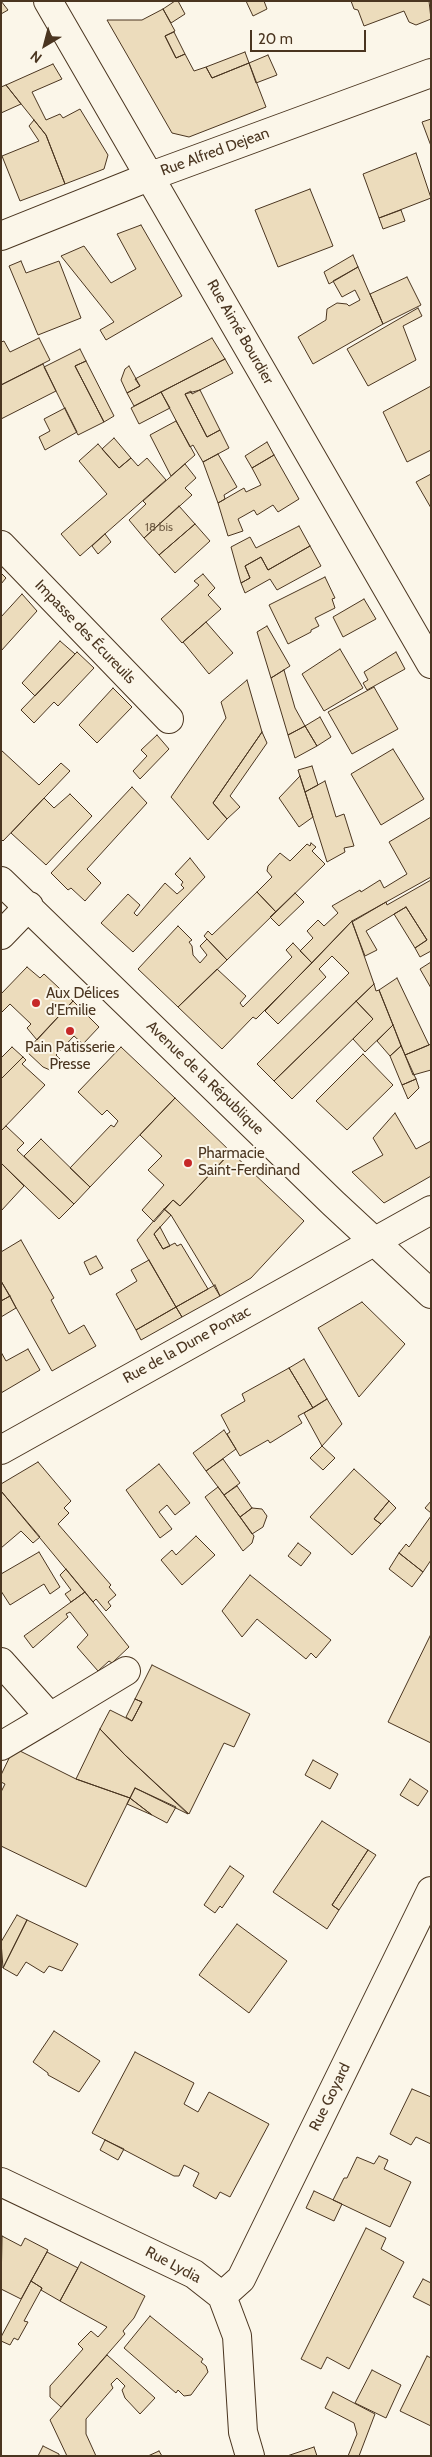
<!DOCTYPE html>
<meta charset="utf-8">
<style>
body{margin:0}
#map{position:relative;width:432px;height:2457px;overflow:hidden;background:#fbf6e9;font-family:Cabin,sans-serif}
canvas{display:block}
.frame{position:absolute;inset:0;border:2px solid #4a3520;pointer-events:none}
.north{position:absolute;left:20px;top:20px;width:50px;height:50px;-webkit-text-stroke:4px #fbf6e9;paint-order:stroke;rotate:217deg;font-size:14px;font-weight:700;line-height:20px;text-align:center;color:#4a3520}
.north::after{content:'';display:block;margin:auto;width:18px;height:22px;background:#4a3520;clip-path:polygon(50% 0,100% 100%,50% 72%,0 100%)}
.scale{position:absolute;left:250px;top:30px;width:116px;height:22px;box-sizing:border-box;border:2px solid #4a3520;border-top:0;padding-left:6px;font-size:15px;line-height:18px;white-space:nowrap;color:#4a3520;-webkit-text-stroke:4px #fbf6e9;paint-order:stroke}
</style>
<div id="map">
<canvas width="432" height="2457"></canvas>
<div class="frame"></div>
<div class="north">N</div>
<div class="scale">20 m</div>
</div>
<script>
const g = document.querySelector('canvas').getContext('2d');
g.lineJoin = 'round';
function fillPath(path, color) { g.fillStyle = color; g.fill(path, 'evenodd'); }
const poly = rows => new Path2D(rows.map(r => 'M' + r).join(''));
function trace(path, color, width, dash) { g.strokeStyle = color; g.lineWidth = width; g.lineCap = dash ? 'butt' : 'round'; g.setLineDash(dash || []); g.stroke(path); }
function write(font, color, halo, rows, align = 'center') {
  g.font = font + ' Cabin,sans-serif'; g.lineWidth = 4; g.setLineDash([]); g.textBaseline = 'middle'; g.strokeStyle = halo; g.fillStyle = color; for (const [text, x, y, turn = 0] of rows) {
    g.save(); g.translate(x, y); g.rotate((+turn || 0) * Math.PI / 180); g.textAlign = isNaN(turn) ? turn : align; if (halo) g.strokeText(text, 0, 0); g.fillText(text, 0, 0); g.restore();
  }
}
const building = poly([
 [1,1,8,10,1,14,1,1],
 [175,1,178,1,185,14,171,23,163,9,175,1],
 [246,1,264,1,267,9,253,16,246,1],
 [351,1,429,1,431,19,416,25,409,22,404,11,364,26,358,10,354,9,351,1],
 [163,9,175,31,165,36,176,58,185,54,194,71,206,67,212,78,249,63,266,107,189,137,172,133,107,20,142,20,163,9],
 [174,32,185,54,176,58,165,36,174,32],
 [245,52,249,63,212,78,206,67,245,52],
 [268,55,277,75,256,83,249,63,268,55],
 [53,64,62,79,32,92,46,120,60,114,63,118,80,109,108,155,104,169,65,184,46,135,6,85,53,64],
 [6,85,21,104,1,113,1,87,6,85],
 [431,119,431,146,422,122,431,119],
 [34,120,46,135,65,184,20,201,2,156,39,141,29,126,34,120],
 [416,153,431,198,379,218,363,174,416,153],
 [310,189,333,246,278,267,255,210,310,189],
 [401,210,405,221,383,229,379,218,401,210],
 [141,225,182,296,106,340,100,330,114,322,61,256,84,246,111,283,136,269,117,234,141,225],
 [353,255,358,267,329,284,324,272,353,255],
 [21,261,26,273,59,261,81,318,38,335,9,266,21,261],
 [358,267,383,324,313,364,298,337,326,320,327,309,337,303,347,304,349,306,360,300,355,290,342,297,333,281,358,267],
 [407,277,421,305,383,324,370,294,407,277],
 [418,308,422,316,403,326,416,360,368,386,347,349,418,308],
 [39,338,50,360,1,385,1,342,4,341,10,352,39,338],
 [212,338,225,359,134,406,127,393,140,386,135,379,212,338],
 [80,349,86,361,75,366,104,422,78,435,44,367,80,349],
 [225,359,233,373,192,394,191,391,185,394,207,437,220,430,229,448,203,462,193,445,190,447,161,392,225,359],
 [86,361,114,416,104,422,75,366,86,361],
 [43,364,56,391,1,419,1,385,43,364],
 [129,366,140,386,127,393,121,380,125,369,129,366],
 [431,386,431,450,407,462,383,412,431,386],
 [200,390,220,430,207,437,185,394,200,390],
 [161,392,170,408,139,424,131,408,161,392],
 [65,408,77,432,45,450,39,437,50,431,44,419,65,408],
 [176,421,195,455,171,476,150,435,176,421],
 [114,438,131,458,119,468,102,449,114,438],
 [267,442,274,455,252,468,245,456,267,442],
 [98,444,119,468,131,458,138,466,147,458,166,480,80,556,61,534,107,494,79,461,98,444],
 [218,454,237,487,224,495,225,499,218,503,203,462,218,454],
 [274,455,299,499,278,512,273,505,257,515,254,510,238,519,243,531,228,536,218,503,244,488,246,492,261,485,252,468,274,455],
 [185,464,196,478,185,488,192,495,144,538,129,520,146,504,143,501,185,464],
 [431,474,431,508,416,482,431,474],
 [179,506,195,524,159,555,144,538,179,506],
 [195,524,210,541,175,573,159,555,195,524],
 [299,526,310,546,268,570,261,557,245,566,250,578,241,583,231,547,250,537,256,548,299,526],
 [105,534,111,542,98,554,92,546,105,534],
 [310,546,321,566,277,590,270,579,245,593,241,583,250,578,245,566,261,557,268,570,310,546],
 [1,573,6,578,1,584,1,573],
 [203,574,215,588,208,595,221,609,182,643,161,619,199,585,194,581,203,574],
 [325,577,335,598,332,599,335,608,315,618,319,626,311,630,311,632,288,644,269,605,325,577],
 [22,594,37,611,1,651,1,617,22,594],
 [364,599,376,619,343,637,333,617,364,599],
 [206,622,233,653,209,674,183,642,206,622],
 [267,626,290,666,271,678,257,632,267,626],
 [60,641,75,654,35,696,22,683,60,641],
 [340,649,363,688,324,711,302,674,340,649],
 [77,652,94,668,58,706,54,702,34,723,21,710,77,652],
 [396,652,405,669,367,690,363,683,368,680,364,672,396,652],
 [284,670,295,708,305,726,288,735,271,678,284,670],
 [247,680,262,732,213,803,227,819,208,840,171,797,226,718,221,702,247,680],
 [374,687,398,729,352,754,328,712,374,687],
 [113,688,132,707,97,743,79,725,113,688],
 [320,717,331,737,317,746,305,726,320,717],
 [305,726,317,746,295,758,288,735,305,726],
 [262,732,267,743,230,796,240,807,227,819,213,803,262,732],
 [157,735,169,749,140,779,133,771,147,756,141,750,157,735],
 [393,749,424,799,381,825,351,774,393,749],
 [1,750,39,785,61,763,70,771,3,841,1,839,1,750],
 [312,766,318,785,305,792,298,770,312,766],
 [300,776,313,817,299,827,279,798,300,776],
 [325,781,336,817,344,814,354,846,344,848,345,852,327,862,305,792,325,781],
 [132,787,147,803,87,869,101,883,85,901,71,888,68,890,51,873,132,787],
 [70,794,92,816,46,865,11,833,44,798,54,808,70,794],
 [431,817,431,877,352,921,312,963,300,951,313,938,307,931,318,920,324,926,338,913,332,906,360,890,361,892,380,880,384,888,407,874,389,842,431,817],
 [311,843,316,847,312,851,325,864,276,912,257,892,272,877,267,871,268,866,280,853,290,861,307,844,310,846,311,843],
 [190,858,205,877,133,952,101,923,128,894,140,905,134,913,137,916,165,883,177,894,184,888,181,885,183,882,175,874,190,858],
 [431,880,431,951,420,957,415,948,427,940,406,907,366,931,377,950,365,956,352,922,386,902,387,905,431,880],
 [257,892,276,912,227,960,204,936,208,931,212,935,257,892],
 [295,893,304,902,279,926,270,917,295,893],
 [406,907,427,940,415,948,394,914,406,907],
 [352,921,374,984,274,1081,257,1064,349,973,332,956,319,969,326,977,278,1024,265,1011,352,921],
 [178,926,192,940,189,942,192,946,193,955,200,963,207,955,200,946,207,939,227,960,178,1007,138,969,178,926],
 [293,943,312,963,256,1019,253,1017,222,1049,178,1007,217,969,246,996,240,1003,243,1007,292,957,286,950,293,943],
 [431,962,431,988,420,969,431,962],
 [27,967,40,978,44,974,73,1001,37,1040,27,1028,31,1024,10,1004,1,1013,1,994,27,967],
 [397,978,429,1045,405,1055,379,990,397,978],
 [374,984,376,991,379,990,393,1025,365,1052,353,1039,373,1019,356,1001,374,984],
 [73,1001,99,1027,83,1044,74,1036,56,1055,60,1059,50,1070,43,1067,26,1051,73,1001],
 [356,1001,373,1019,292,1099,274,1081,356,1001],
 [393,1025,401,1046,390,1056,377,1041,393,1025],
 [431,1044,431,1070,413,1075,405,1055,431,1044],
 [401,1046,416,1079,402,1085,390,1056,401,1046],
 [12,1047,23,1057,1,1079,1,1058,12,1047],
 [121,1047,175,1098,90,1187,70,1168,111,1125,114,1127,118,1121,107,1110,102,1115,78,1092,121,1047],
 [363,1054,393,1085,347,1130,316,1101,363,1054],
 [23,1057,26,1060,22,1064,45,1085,1,1131,1,1079,23,1057],
 [416,1079,419,1088,408,1099,402,1085,416,1079],
 [175,1098,231,1152,180,1206,173,1200,154,1222,142,1210,164,1185,148,1170,162,1156,140,1135,175,1098],
 [395,1113,416,1149,431,1141,431,1176,384,1203,352,1172,383,1155,373,1138,395,1113],
 [6,1126,24,1143,17,1150,74,1204,59,1219,1,1163,1,1131,6,1126],
 [41,1139,90,1187,74,1204,24,1156,41,1139],
 [231,1152,304,1221,251,1278,220,1296,171,1215,164,1209,173,1200,180,1206,231,1152],
 [1,1163,24,1186,1,1211,1,1163],
 [164,1209,171,1215,154,1234,163,1249,175,1243,177,1246,181,1244,208,1289,176,1307,137,1240,164,1209],
 [160,1227,170,1246,163,1249,154,1234,160,1227],
 [21,1240,54,1298,51,1300,69,1334,84,1325,96,1346,52,1371,1,1281,1,1252,21,1240],
 [96,1256,103,1268,90,1275,84,1262,96,1256],
 [149,1260,176,1307,136,1330,116,1294,137,1281,131,1270,149,1260],
 [1,1281,10,1296,1,1301,1,1281],
 [215,1285,220,1296,182,1317,176,1307,215,1285],
 [10,1296,16,1308,1,1317,1,1301,10,1296],
 [362,1302,405,1344,359,1397,318,1328,362,1302],
 [176,1307,182,1317,141,1340,136,1330,176,1307],
 [28,1349,40,1370,1,1393,1,1352,6,1361,28,1349],
 [304,1359,327,1399,313,1408,289,1368,304,1359],
 [289,1368,313,1408,298,1416,302,1423,270,1443,268,1440,240,1456,227,1434,230,1432,221,1415,245,1401,242,1394,289,1368],
 [327,1399,342,1424,322,1446,304,1413,327,1399],
 [224,1430,236,1449,206,1471,193,1453,224,1430],
 [322,1446,335,1458,323,1470,310,1458,322,1446],
 [223,1459,240,1483,224,1495,206,1471,223,1459],
 [38,1462,71,1501,64,1508,69,1513,58,1524,111,1585,109,1587,116,1595,108,1602,111,1606,106,1611,96,1599,93,1602,1,1491,1,1484,38,1462],
 [159,1464,190,1503,175,1515,167,1505,159,1512,172,1529,160,1538,126,1490,159,1464],
 [354,1469,389,1501,374,1519,381,1524,352,1555,310,1517,354,1469],
 [237,1486,252,1508,240,1517,224,1495,237,1486],
 [218,1487,254,1536,252,1543,243,1551,205,1497,218,1487],
 [1,1491,40,1537,33,1543,21,1531,1,1548,1,1491],
 [389,1501,396,1508,381,1524,374,1519,389,1501],
 [431,1501,431,1513,425,1508,431,1501],
 [252,1508,262,1509,267,1516,263,1527,252,1534,240,1517,252,1508],
 [431,1516,431,1560,423,1572,399,1553,406,1544,409,1547,431,1516],
 [196,1536,215,1555,182,1585,161,1560,172,1550,176,1555,196,1536],
 [298,1543,311,1553,301,1566,288,1556,298,1543],
 [39,1552,60,1587,50,1594,44,1584,10,1605,1,1591,1,1574,39,1552],
 [399,1553,423,1572,412,1587,389,1569,399,1553],
 [66,1569,85,1592,71,1602,65,1594,71,1590,60,1575,66,1569],
 [250,1575,331,1640,316,1658,311,1653,306,1659,257,1619,242,1637,222,1611,250,1575],
 [85,1592,129,1647,112,1663,109,1661,98,1671,77,1647,88,1635,70,1612,66,1614,68,1617,33,1648,24,1636,85,1592],
 [431,1634,431,1743,388,1722,431,1634],
 [152,1665,250,1714,234,1747,224,1743,189,1814,125,1755,100,1729,110,1710,132,1721,142,1702,135,1699,152,1665],
 [135,1699,142,1702,132,1721,126,1717,135,1699],
 [100,1729,125,1755,188,1814,135,1788,130,1798,76,1779,100,1729],
 [14,1748,76,1779,130,1798,86,1887,1,1846,1,1792,5,1784,1,1782,1,1775,14,1748],
 [313,1760,338,1774,330,1789,305,1775,313,1760],
 [410,1779,428,1791,418,1806,400,1795,410,1779],
 [135,1788,176,1807,167,1823,152,1815,130,1798,135,1788],
 [130,1798,131,1799,152,1815,127,1804,130,1798],
 [322,1821,368,1850,332,1905,339,1910,327,1929,273,1892,322,1821],
 [368,1850,376,1855,339,1910,332,1905,368,1850],
 [230,1866,244,1876,222,1908,220,1906,215,1913,204,1905,230,1866],
 [17,1915,27,1920,3,1968,1,1942,17,1915],
 [27,1920,78,1944,62,1971,49,1966,44,1973,26,1962,17,1976,3,1968,27,1920],
 [237,1924,287,1961,249,2013,199,1975,237,1924],
 [54,2031,100,2061,79,2092,48,2075,48,2073,33,2062,54,2031],
 [135,2052,194,2083,184,2104,198,2112,209,2092,269,2124,230,2197,220,2192,216,2199,193,2186,199,2173,184,2165,179,2176,174,2176,92,2133,135,2052],
 [412,2089,431,2097,431,2144,416,2137,411,2145,390,2134,412,2089],
 [105,2140,124,2149,118,2160,100,2150,105,2140],
 [379,2156,388,2160,384,2169,411,2182,390,2227,333,2200,344,2178,347,2178,357,2157,374,2164,379,2156],
 [314,2191,342,2204,334,2221,306,2208,314,2191],
 [366,2228,386,2238,381,2249,404,2262,349,2369,327,2357,321,2369,301,2359,366,2228],
 [2,2236,21,2246,25,2238,48,2250,21,2299,1,2289,2,2236],
 [47,2252,78,2268,60,2301,41,2290,42,2288,31,2281,47,2252],
 [81,2262,145,2296,134,2318,123,2331,125,2334,61,2407,50,2397,50,2386,83,2349,78,2344,91,2331,98,2337,107,2327,60,2301,81,2262],
 [423,2279,431,2283,431,2306,413,2297,423,2279],
 [31,2281,42,2288,24,2321,28,2322,18,2340,14,2338,10,2345,1,2341,1,2337,31,2281],
 [150,2316,203,2359,201,2362,206,2366,208,2372,191,2395,184,2396,178,2390,176,2393,124,2348,150,2316],
 [107,2355,155,2398,140,2414,125,2398,122,2390,125,2386,117,2378,111,2384,113,2388,86,2419,86,2434,96,2456,67,2456,50,2420,107,2355],
 [427,2356,431,2358,431,2426,400,2411,427,2356],
 [372,2370,401,2385,386,2418,355,2403,372,2370],
 [333,2392,375,2414,359,2456,348,2456,357,2434,354,2423,325,2408,333,2392],
 [43,2446,59,2454,59,2456,38,2456,43,2446],
 [314,2447,317,2456,287,2456,314,2447],
 [159,2451,162,2456,148,2456,159,2451]
]);
const minor = poly([
 [48,1,431,664],
 [1,236,151,176,431,73],
 [1,545,169,719],
 [1,881,333,1203,431,1294],
 [1,935,29,906],
 [1,1450,431,1210],
 [1,1662,50,1717,1,1746],
 [50,1717,126,1671],
 [1,2182,194,2274,222,2296,237,2336,243,2432,250,2456],
 [222,2296,241,2279,431,1891]
]);
const markers = [
 [36,1003,5,"#c62828"],
 [70,1031,5,"#c62828"],
 [188,1163,5,"#c62828"]
];
const numberNames = [
 ["18 bis",159,527]
];
const streetNames = [
 ["Rue Alfred Dejean",215,152,-20],
 ["Rue Aimé Bourdier",240,332,60],
 ["Impasse des Écureuils",85,632,46],
 ["Avenue de la République",205,1078,44],
 ["Rue de la Dune Pontac",187,1345,-29],
 ["Rue Goyard",330,2097,-64],
 ["Rue Lydia",173,2265,28]
];
const poiNames = [
 ["Aux Délices",46,994],
 ["d'Emilie",46,1011],
 ["Pain Patisserie",70,1048,"center"],
 ["Presse",70,1065,"center"],
 ["Pharmacie",198,1154],
 ["Saint-Ferdinand",198,1171]
];
fillPath(building, '#ecdcbc');
trace(building, '#4a3520', 1);
trace(minor, '#4a3520', 30);
trace(minor, '#fbf6e9', 28);
for (const [x, y, r, color] of markers) { const dot = new Path2D(); dot.arc(x, y, r, 0, 2 * Math.PI); g.fillStyle = color; g.fill(dot); trace(dot, '#fbf6e9', 2); }
write('12px', '#725f47', null, numberNames);
write('15px', '#4a3520', '#fbf6e9', streetNames);
write('15px', '#4a3520', '#fbf6e9', poiNames, 'left');
</script>
